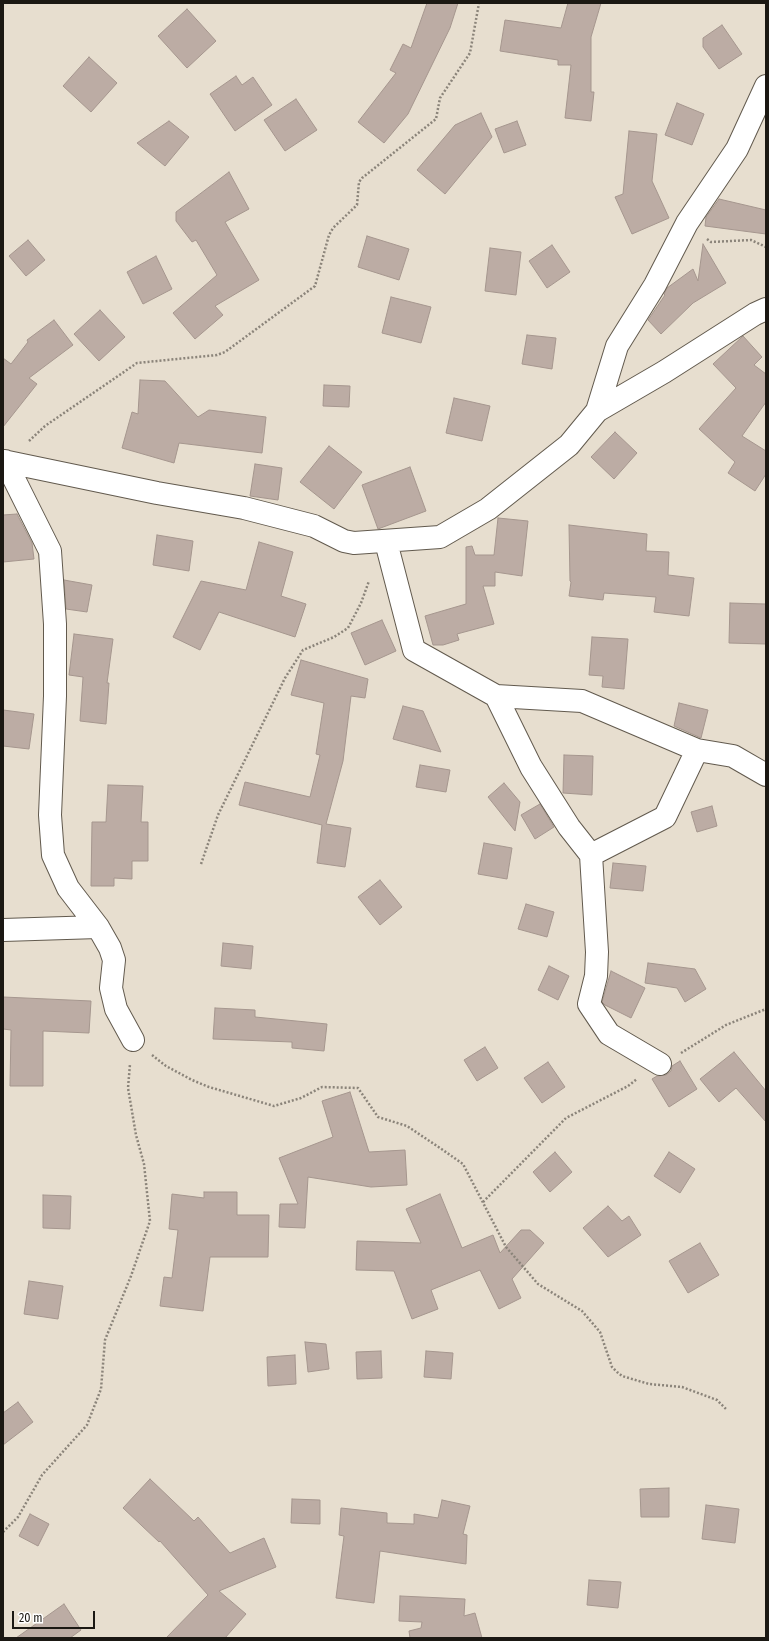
<!DOCTYPE html>
<style>
body{margin:0}
#map{position:relative;width:769px;height:1641px;overflow:hidden;background:#e7decf;font-family:"Fira Sans Condensed",sans-serif}
canvas{display:block}
.frame{position:absolute;inset:0;border:4px solid #1b1813;pointer-events:none}
.scale{position:absolute;left:12px;top:1611px;width:83px;height:18px;box-sizing:border-box;border:2px solid #1b1813;border-top:0;padding-left:5px;font-size:12px;line-height:14px;white-space:nowrap;color:#1b1813;-webkit-text-stroke:3px #fff;paint-order:stroke}
</style>
<div id="map">
<canvas width="769" height="1641"></canvas>
<div class="frame"></div>
<div class="scale">20 m</div>
</div>
<script>
const g = document.querySelector('canvas').getContext('2d');
g.lineJoin = 'round';
function fillPath(path, color) { g.fillStyle = color; g.fill(path, 'evenodd'); }
const poly = rows => new Path2D(rows.map(r => 'M' + r).join(''));
function trace(path, color, width, dash) { g.strokeStyle = color; g.lineWidth = width; g.lineCap = dash ? 'butt' : 'round'; g.setLineDash(dash || []); g.stroke(path); }
const building = poly([
 [427,3,458,3,450,28,408,114,384,143,358,122,396,73,390,70,403,44,411,48,427,3],
 [568,3,601,3,591,37,591,92,594,92,591,121,565,118,571,65,558,65,558,60,500,51,505,20,561,28,568,3],
 [187,9,216,41,187,68,158,36,187,9],
 [722,25,742,54,719,69,703,47,703,38,722,25],
 [89,57,117,83,91,112,63,86,89,57],
 [236,76,242,85,253,77,272,105,235,131,210,94,236,76],
 [296,99,317,130,285,151,264,120,296,99],
 [677,103,704,114,692,145,665,135,677,103],
 [481,113,492,137,445,194,417,170,455,125,481,113],
 [169,121,189,137,165,166,137,143,169,121],
 [517,121,526,145,504,153,495,129,517,121],
 [629,131,657,134,652,181,669,218,632,234,615,197,623,194,629,131],
 [229,172,249,209,225,222,259,280,215,306,223,315,195,339,173,313,217,275,196,240,192,242,176,221,176,212,229,172],
 [719,199,766,210,766,234,705,226,706,217,719,199],
 [367,236,409,249,399,280,358,267,367,236],
 [28,240,45,260,26,276,9,256,28,240],
 [703,244,726,283,693,303,661,334,648,320,665,295,664,294,667,288,693,269,698,281,703,244],
 [552,245,570,272,547,288,529,261,552,245],
 [490,248,521,252,516,295,485,291,490,248],
 [156,256,172,289,143,304,127,272,156,256],
 [391,297,431,307,421,343,382,333,391,297],
 [100,310,125,337,99,361,74,334,100,310],
 [54,320,73,345,29,378,37,384,3,427,3,358,11,364,28,342,27,340,54,320],
 [527,335,556,338,552,369,522,364,527,335],
 [743,336,762,357,754,365,766,374,766,402,742,436,766,451,766,474,755,491,728,473,735,462,699,429,736,388,713,364,743,336],
 [140,380,165,381,198,417,209,410,266,417,262,453,179,443,174,463,122,448,132,412,138,414,140,380],
 [324,385,350,386,349,407,323,406,324,385],
 [454,398,490,406,482,441,446,433,454,398],
 [615,432,637,453,614,479,591,457,615,432],
 [329,446,362,472,334,509,300,482,329,446],
 [255,464,282,468,278,500,250,496,255,464],
 [410,467,426,511,378,529,362,485,410,467],
 [17,514,32,543,34,559,3,562,3,515,17,514],
 [498,518,528,521,522,576,495,572,495,586,483,586,494,624,457,634,459,640,443,645,433,645,425,616,466,604,466,547,472,546,475,555,494,555,498,518],
 [569,525,647,534,646,551,669,552,668,575,694,578,689,616,654,612,656,597,604,593,603,600,569,596,571,582,570,581,569,525],
 [157,535,193,541,189,571,153,565,157,535],
 [259,542,293,552,281,596,306,604,295,637,219,612,200,650,173,637,201,581,246,590,259,542],
 [64,580,92,585,87,612,66,609,64,580],
 [730,603,766,604,766,644,729,643,730,603],
 [382,620,396,651,365,665,351,633,382,620],
 [74,634,113,639,107,683,109,683,106,724,80,721,83,677,69,675,74,634],
 [592,637,628,639,624,689,602,687,603,676,589,675,592,637],
 [301,660,368,679,365,698,351,696,343,761,326,824,351,828,345,867,317,863,322,825,239,805,245,782,310,797,320,755,316,754,324,703,291,695,301,660],
 [679,703,708,710,701,738,674,726,679,703],
 [403,706,423,711,441,752,393,739,403,706],
 [3,710,34,714,29,749,3,746,3,710],
 [564,755,593,756,592,795,563,793,564,755],
 [420,765,450,770,446,792,416,787,420,765],
 [504,783,520,802,515,831,488,797,504,783],
 [108,785,143,786,141,822,148,822,148,861,132,861,132,879,114,878,114,886,91,886,92,822,106,822,108,785],
 [540,804,554,827,535,839,521,815,540,804],
 [712,806,717,826,697,832,691,812,712,806],
 [484,843,512,848,507,879,478,874,484,843],
 [613,863,646,866,643,891,610,888,613,863],
 [380,880,402,907,380,925,358,897,380,880],
 [526,904,554,912,547,937,518,929,526,904],
 [223,943,253,946,251,969,221,966,223,943],
 [648,963,695,969,706,989,685,1002,677,988,645,983,648,963],
 [549,966,569,976,558,1000,538,990,549,966],
 [611,971,645,988,631,1018,605,1005,602,1002,611,971],
 [3,997,91,1001,89,1033,43,1031,43,1086,10,1086,11,1030,3,1029,3,997],
 [215,1008,255,1010,255,1017,327,1024,324,1051,292,1048,292,1042,213,1039,215,1008],
 [485,1047,498,1068,477,1081,464,1060,485,1047],
 [734,1052,766,1091,766,1122,736,1088,719,1102,700,1079,734,1052],
 [680,1061,697,1089,669,1107,652,1079,657,1076,666,1075,671,1071,672,1066,680,1061],
 [548,1062,565,1087,542,1103,524,1078,548,1062],
 [350,1092,369,1152,405,1150,407,1185,371,1187,308,1177,305,1228,279,1227,280,1204,298,1204,279,1158,333,1137,322,1101,350,1092],
 [555,1152,572,1172,550,1192,533,1172,555,1152],
 [669,1152,695,1169,680,1193,654,1176,669,1152],
 [204,1192,237,1192,237,1215,269,1215,268,1257,210,1257,203,1311,160,1306,164,1277,172,1278,178,1230,169,1229,172,1194,204,1198,204,1192],
 [440,1194,462,1248,493,1235,500,1253,521,1230,530,1230,544,1243,512,1279,521,1298,499,1309,480,1270,431,1290,438,1309,412,1319,394,1271,356,1270,357,1241,421,1243,406,1209,440,1194],
 [43,1195,71,1196,70,1229,43,1228,43,1195],
 [608,1206,622,1221,629,1216,641,1235,608,1257,583,1228,608,1206],
 [700,1243,719,1275,688,1293,669,1261,700,1243],
 [29,1281,63,1286,58,1319,24,1314,29,1281],
 [305,1342,326,1344,329,1369,308,1372,305,1342],
 [381,1351,382,1378,357,1379,356,1352,381,1351],
 [426,1351,453,1353,451,1379,424,1377,426,1351],
 [295,1355,296,1384,268,1386,267,1357,295,1355],
 [18,1402,33,1422,3,1445,3,1413,18,1402],
 [150,1479,194,1521,198,1517,230,1553,264,1538,276,1567,219,1591,246,1614,225,1638,166,1638,208,1595,160,1541,159,1542,123,1508,150,1479],
 [669,1488,669,1517,641,1517,640,1489,669,1488],
 [292,1499,320,1500,320,1524,291,1523,292,1499],
 [442,1500,470,1506,463,1534,467,1535,466,1564,380,1551,374,1603,336,1598,344,1536,339,1535,341,1508,387,1513,387,1523,414,1524,414,1514,438,1518,442,1500],
 [706,1505,739,1509,735,1543,702,1539,706,1505],
 [30,1514,49,1524,38,1546,19,1536,30,1514],
 [589,1580,621,1582,618,1608,587,1605,589,1580],
 [400,1596,465,1599,464,1616,475,1613,482,1638,410,1638,409,1631,421,1628,422,1622,399,1621,400,1596],
 [64,1604,81,1630,70,1638,16,1638,64,1604]
]);
const path = poly([
 [707,239,711,242,751,240,766,247],
 [29,441,45,426,137,363,217,355,225,352,315,286,329,235,333,228,357,205,359,182,362,178,436,119,440,98,470,53,479,3],
 [201,864,218,815,285,678,303,650,334,637,348,628,361,603,369,581],
 [681,1053,726,1025,766,1009],
 [152,1055,166,1066,192,1080,209,1087,274,1106,301,1098,322,1087,358,1088,378,1117,407,1126,440,1148,463,1164,506,1247,538,1284,582,1311,600,1332,612,1367,617,1372,622,1376,649,1384,682,1387,717,1400,727,1410],
 [483,1202,566,1118,628,1086,637,1079],
 [3,1532,18,1517,42,1475,87,1425,101,1389,105,1340,131,1276,150,1221,144,1164,136,1135,128,1088,130,1064]
]);
const minor = poly([
 [597,411,617,346,655,285,687,223,737,149,766,86],
 [3,461,157,493,244,508,314,526,344,541,354,543,440,537,488,509,569,445,597,411,664,372,755,314,766,309],
 [5,461,50,551,55,624,55,696,50,815,53,855,68,888,98,927,110,948,114,960,111,988,116,1009,133,1040],
 [386,542,414,650,496,696,531,767,569,827,591,855],
 [496,696,582,701,697,750,733,756,766,775],
 [3,930,98,927],
 [660,1064,609,1034,589,1004,596,976,597,952,591,855,665,817,697,750]
]);
fillPath(building, '#bcaca4');
trace(building, '#a5968e', 1);
trace(minor, '#625a4e', 24);
trace(path, '#8b847a', 2.5, [2, 2]);
trace(minor, '#fff', 22);
</script>
